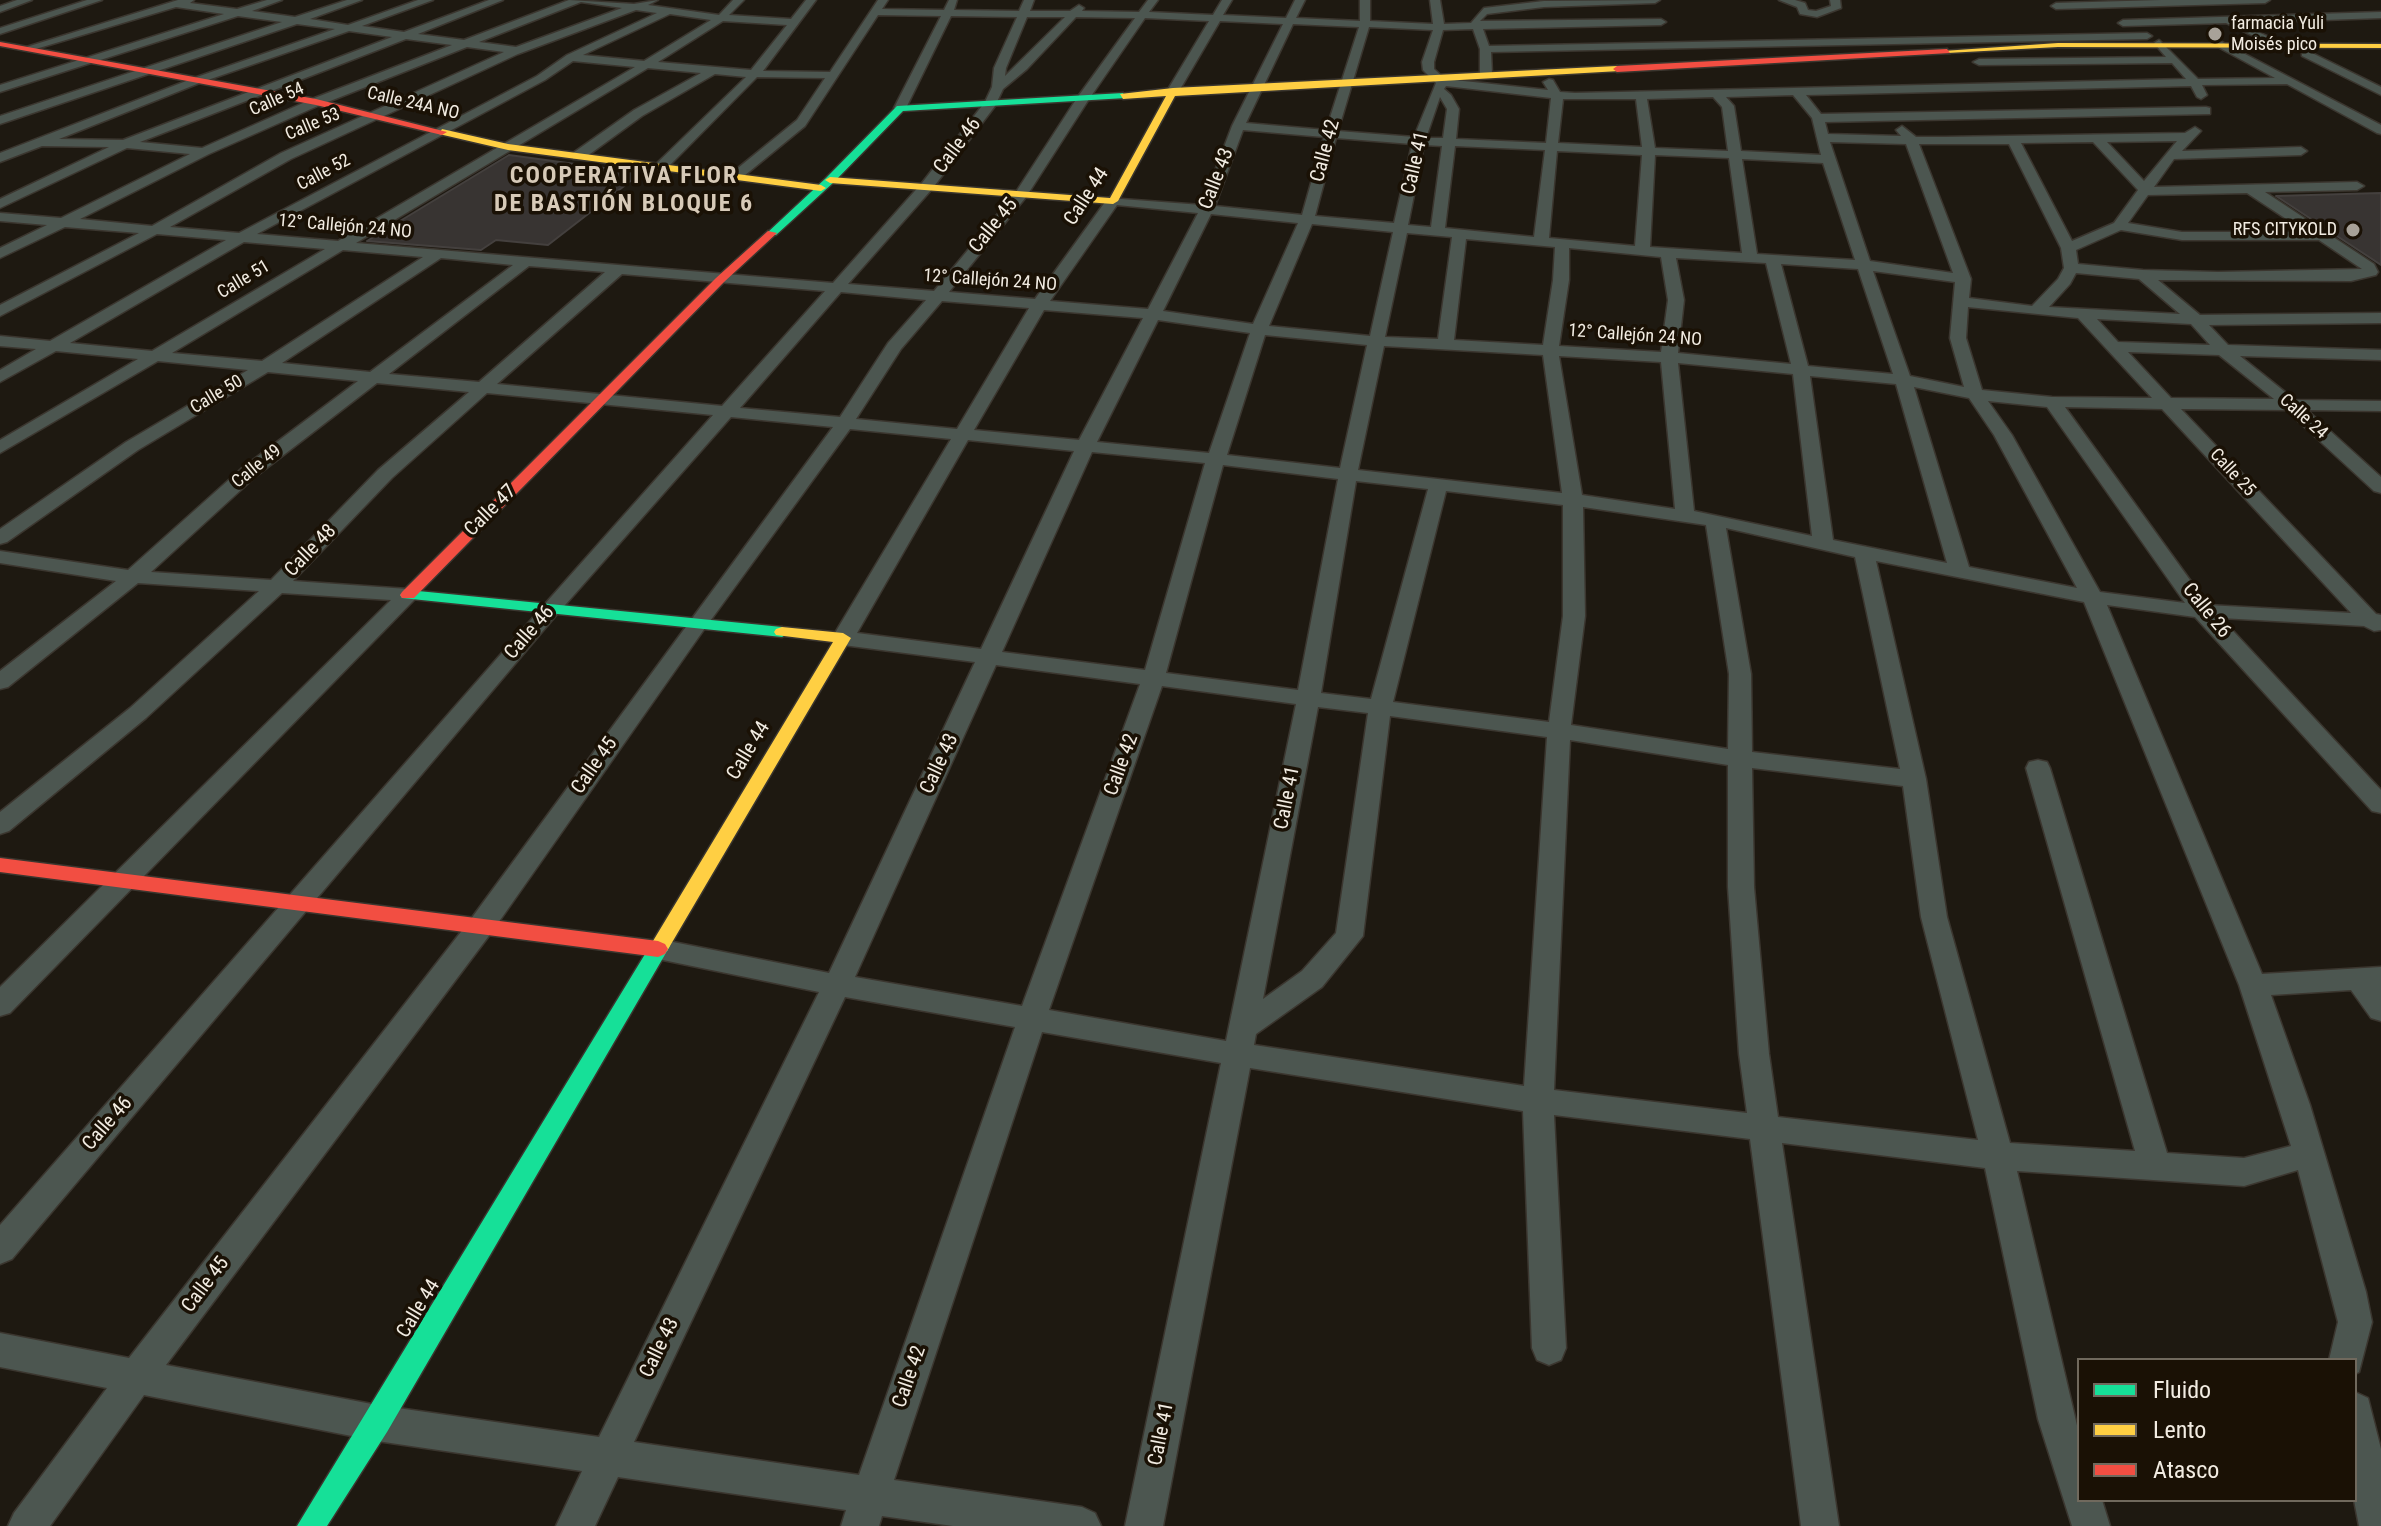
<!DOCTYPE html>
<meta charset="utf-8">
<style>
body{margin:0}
#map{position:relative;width:2381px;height:1526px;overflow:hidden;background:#1e1911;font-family:"Roboto Condensed",sans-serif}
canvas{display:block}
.legend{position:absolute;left:2077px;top:1358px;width:280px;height:144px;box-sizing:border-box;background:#1a1105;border:2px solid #70695d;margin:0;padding:10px 14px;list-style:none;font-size:24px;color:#f2ece2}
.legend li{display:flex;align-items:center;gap:16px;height:40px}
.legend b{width:40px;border:2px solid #70695d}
</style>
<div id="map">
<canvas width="2381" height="1526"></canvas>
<ul class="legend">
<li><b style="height:10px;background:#16e098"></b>Fluido</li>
<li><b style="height:10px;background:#ffcf43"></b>Lento</li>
<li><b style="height:10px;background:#f24e42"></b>Atasco</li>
</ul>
</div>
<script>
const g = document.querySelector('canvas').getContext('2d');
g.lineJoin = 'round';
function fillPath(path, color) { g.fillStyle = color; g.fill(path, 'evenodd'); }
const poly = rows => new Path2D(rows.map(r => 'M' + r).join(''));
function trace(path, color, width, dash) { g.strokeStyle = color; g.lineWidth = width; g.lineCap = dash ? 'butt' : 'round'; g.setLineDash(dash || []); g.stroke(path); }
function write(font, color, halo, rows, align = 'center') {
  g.font = font + ' "Roboto Condensed",sans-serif'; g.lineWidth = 7; g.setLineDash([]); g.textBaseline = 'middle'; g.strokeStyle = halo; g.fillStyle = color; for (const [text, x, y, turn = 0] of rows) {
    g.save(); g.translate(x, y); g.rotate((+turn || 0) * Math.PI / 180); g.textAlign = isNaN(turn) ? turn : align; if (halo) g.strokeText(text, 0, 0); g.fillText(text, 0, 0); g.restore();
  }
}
const building = poly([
 [509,155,641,173,548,245,496,240,481,250,367,241,509,155],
 [2381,193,2381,265,2276,196,2381,193]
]);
const street = poly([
 [17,0,32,0,0,12,0,6,17,0],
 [87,0,102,0,0,34,0,28,87,0],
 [178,0,194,0,190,3,237,9,267,0,282,0,252,11,295,17,347,0,362,0,310,19,348,25,418,0,433,0,362,26,404,32,489,0,503,0,418,34,464,40,569,0,634,4,658,0,648,5,719,15,733,0,744,0,729,15,791,19,806,0,816,0,763,71,830,72,878,0,888,0,882,9,944,10,949,0,957,0,954,10,1019,11,1024,0,1034,0,1030,11,1070,11,1079,5,1084,8,1082,11,1139,12,1148,0,1158,0,1149,12,1213,15,1222,0,1232,0,1223,15,1286,18,1295,0,1305,0,1296,18,1360,21,1360,0,1370,0,1370,21,1433,24,1430,0,1440,0,1444,24,1471,23,1484,8,1544,1,1660,0,1655,3,1544,7,1487,14,1480,21,1661,19,1666,22,1661,25,1483,29,1489,46,2147,33,2152,36,2147,39,1491,52,1492,74,1486,77,1480,74,1480,49,1473,29,1443,30,1434,62,1434,69,1445,79,1548,90,1543,82,1549,79,1553,80,1560,92,1575,93,2186,79,2172,63,1979,65,1973,62,1979,59,2166,57,2154,43,2159,40,2198,79,2275,78,2218,47,2218,43,2222,42,2381,125,2381,134,2377,133,2287,84,2202,85,2207,95,2201,99,2197,97,2191,86,1806,95,1821,114,2206,107,2210,108,2210,114,1825,122,1828,134,1901,136,1896,130,1902,126,1916,137,1944,137,2185,133,2195,127,2201,131,2182,151,2301,147,2307,151,2301,155,2174,159,2154,187,2357,182,2364,186,2357,190,2265,192,2374,264,2378,272,2376,275,2351,281,2158,280,2200,315,2381,313,2381,323,2209,325,2228,345,2381,350,2381,360,2240,356,2295,400,2381,401,2381,411,2307,410,2381,477,2381,493,2374,491,2286,410,2181,409,2376,614,2381,615,2381,630,2374,631,2364,626,2221,618,2381,790,2381,813,2372,811,2195,617,2107,605,2262,974,2381,967,2381,1021,2371,1018,2351,990,2271,995,2310,1105,2366,1292,2372,1322,2359,1372,2355,1374,2355,1360,2329,1360,2338,1322,2298,1170,2244,1186,2017,1171,2079,1434,2079,1500,2102,1500,2110,1526,2072,1526,2038,1419,1985,1168,1782,1143,1839,1526,1801,1526,1750,1139,1554,1115,1566,1348,1561,1360,1549,1365,1537,1360,1532,1348,1523,1111,1250,1068,1163,1526,1125,1526,1221,1063,1042,1032,894,1480,1082,1507,1095,1513,1101,1526,953,1526,882,1516,879,1526,841,1526,846,1510,618,1477,595,1526,556,1526,582,1471,377,1441,144,1395,50,1526,8,1526,14,1513,107,1388,0,1367,0,1333,129,1358,471,919,833,427,731,417,558,613,12,1259,0,1264,0,1225,544,605,713,415,487,393,392,478,293,581,408,589,415,591,418,595,415,599,10,1013,0,1016,0,987,391,600,282,593,146,718,9,831,0,834,0,812,130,708,259,591,138,583,8,687,0,689,0,671,116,581,0,563,0,551,128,570,241,469,358,381,268,372,138,450,7,542,0,544,0,529,126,442,248,370,158,361,0,453,0,440,138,359,56,351,0,382,0,370,36,349,0,346,0,336,50,341,226,240,157,234,0,316,0,305,139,233,65,227,0,258,0,248,47,225,0,221,0,213,61,218,190,154,127,148,0,208,0,199,109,147,42,146,0,162,0,153,194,78,335,29,297,24,0,124,0,116,282,22,238,16,0,92,0,85,224,14,176,7,29,51,20,49,178,0],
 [581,2,622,8,516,47,479,42,581,2],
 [636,10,657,13,567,55,537,76,239,233,170,227,291,159,518,54,636,10],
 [670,14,711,20,644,61,583,55,670,14],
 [878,15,941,16,894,108,900,112,906,108,951,16,1017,17,994,68,992,87,985,102,922,183,833,283,356,243,648,68,701,73,634,110,573,153,573,159,583,159,642,116,715,74,746,77,653,167,665,170,757,77,825,78,797,120,727,177,739,180,805,126,878,15],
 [1027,17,1065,17,1005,76,1006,68,1027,17],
 [1076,17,1135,18,1077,98,1016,192,934,291,848,284,932,189,995,106,1003,89,1027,69,1076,17],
 [1145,18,1209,21,1167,91,1173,94,1179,91,1220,21,1283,24,1232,126,1202,205,1108,198,1035,299,949,292,1026,197,1089,99,1145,18],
 [723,21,787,25,751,70,658,62,723,21],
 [1293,24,1359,27,1326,130,1246,123,1293,24],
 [1369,27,1433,30,1422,62,1423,70,1436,83,1414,137,1338,131,1369,27],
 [349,31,392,37,123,140,59,139,202,82,349,31],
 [406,39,452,45,312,99,202,148,140,142,406,39],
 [467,47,504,52,281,153,152,226,80,219,209,154,320,105,467,47],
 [573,61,635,67,338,241,257,234,545,80,573,61],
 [1446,86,1551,98,1546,143,1456,139,1459,109,1451,95,1444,89,1446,86],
 [1793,95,1812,118,1821,155,1741,151,1734,106,1726,97,1793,95],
 [1440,97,1447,109,1443,138,1426,138,1440,97],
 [1713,97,1722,107,1728,151,1655,148,1647,99,1713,97],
 [1563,99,1636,99,1642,147,1558,143,1563,99],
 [1243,130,1324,137,1302,215,1215,206,1243,130],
 [1336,138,1412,144,1394,223,1315,216,1336,138],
 [2177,141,2144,181,2107,142,2177,141],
 [1830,142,1906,144,1953,273,1870,261,1830,142],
 [2093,142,2138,190,2114,223,2072,241,2021,143,2093,142],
 [1919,144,2009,144,2061,248,2064,268,2058,279,2032,306,1969,298,1971,279,1919,144],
 [1424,145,1442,146,1431,227,1408,225,1424,145],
 [1455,146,1545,150,1534,237,1445,228,1455,146],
 [1557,151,1642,155,1635,246,1549,238,1557,151],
 [1655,155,1729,158,1742,253,1650,247,1655,155],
 [1742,159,1823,163,1855,260,1757,254,1742,159],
 [2247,193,2306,232,2182,232,2128,223,2148,195,2247,193],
 [1117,205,1198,213,1148,309,1050,301,1117,205],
 [1211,214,1298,223,1253,324,1163,311,1211,214],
 [1312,224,1393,232,1370,336,1269,326,1312,224],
 [2121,230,2182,240,2319,240,2362,269,2218,272,2143,270,2078,264,2076,250,2121,230],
 [1407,233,1452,237,1438,339,1385,337,1407,233],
 [1466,239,1555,247,1553,280,1543,345,1454,340,1466,239],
 [244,242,325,249,152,351,70,343,244,242],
 [1569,248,1661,257,1668,300,1661,352,1559,346,1569,280,1569,248],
 [343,250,423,257,262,361,172,353,343,250],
 [441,258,513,265,370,372,282,363,441,258],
 [1676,258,1766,263,1791,364,1678,353,1684,300,1676,258],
 [1781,264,1858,269,1893,374,1808,366,1781,264],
 [529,266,605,272,479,382,389,374,529,266],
 [1873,271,1955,282,1950,338,1964,387,1910,376,1873,271],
 [2076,273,2139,279,2180,314,2049,307,2070,284,2076,273],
 [622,274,825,291,722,406,497,384,622,274],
 [841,292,926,300,888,343,840,417,740,408,841,292],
 [942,301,1029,308,957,429,856,419,901,349,942,301],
 [1968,307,2078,318,2152,398,2052,397,1982,390,1966,338,1968,307],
 [1044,310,1143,318,1079,440,974,430,1044,310],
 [2097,319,2191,324,2210,345,2118,342,2097,319],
 [1158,320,1250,333,1209,453,1097,442,1158,320],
 [1265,335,1367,345,1340,468,1227,455,1265,335],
 [1384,346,1543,355,1562,493,1358,470,1384,346],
 [2128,352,2219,355,2274,399,2171,398,2128,352],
 [1559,356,1661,362,1675,509,1582,495,1559,356],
 [1678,363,1793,374,1812,536,1694,511,1678,363],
 [1810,376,1896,384,1947,563,1833,540,1810,376],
 [377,383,469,392,378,470,271,580,151,572,255,477,377,383],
 [1914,387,1969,398,1994,435,2077,588,1969,567,1914,387],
 [1988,401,2047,407,2185,603,2100,592,2012,435,1988,401],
 [2065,407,2162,409,2351,613,2208,605,2065,407],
 [850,429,951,439,832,638,843,645,975,662,829,973,658,939,648,942,644,949,648,956,658,959,819,992,599,1437,377,1405,166,1365,491,933,705,628,850,429],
 [968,440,1074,451,981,649,857,633,968,440],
 [1092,452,1205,463,1145,670,1002,652,1092,452],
 [1223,465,1338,479,1298,690,1166,673,1223,465],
 [1356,481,1428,489,1371,699,1321,693,1356,481],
 [1446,491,1563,505,1563,616,1549,722,1393,702,1446,491],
 [1583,507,1706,525,1729,674,1728,749,1571,725,1585,616,1583,507],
 [1726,528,1855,557,1900,769,1752,752,1751,674,1726,528],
 [1876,561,2084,602,2239,985,2291,1146,2244,1158,2167,1153,2050,768,2047,762,2038,760,2029,762,2026,768,2135,1151,2010,1143,1947,917,1926,779,1876,561],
 [996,665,1140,684,1022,1006,855,977,996,665],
 [1162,686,1296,704,1226,1041,1049,1010,1162,686],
 [1318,707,1368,713,1336,933,1302,971,1263,999,1318,707],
 [1390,716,1547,737,1524,1086,1254,1045,1256,1034,1322,987,1363,936,1390,716],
 [1570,740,1728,765,1728,887,1739,1054,1747,1113,1554,1090,1570,740],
 [1752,768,1903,786,1921,917,1978,1140,1778,1117,1769,1054,1754,887,1752,768],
 [845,997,1015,1027,859,1475,634,1442,845,997],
 [1779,0,1795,0,1805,3,1808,10,1816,11,1831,6,1830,0,1840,0,1841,8,1817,17,1800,14,1797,7,1779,0],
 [2161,0,2270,0,2265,3,2056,9,2051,6,2056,3,2161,0],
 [2381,12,2381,18,2238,23,2287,45,2287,49,2283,50,2226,23,2123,26,2118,23,2123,20,2381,12],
 [2302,52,2310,52,2381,87,2381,95,2302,56,2302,52],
 [2355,1392,2368,1398,2381,1449,2381,1526,2359,1526,2354,1500,2355,1392]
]);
const fast = poly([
 [1123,93,1126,98,903,111,834,182,776,235,767,233,826,178,897,106,1123,93],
 [408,590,782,627,790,632,782,637,402,598,400,595,408,590],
 [660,938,667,941,670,946,387,1432,327,1526,297,1526,653,941,660,938]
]);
const slow = poly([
 [2058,43,2381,44,2381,48,2058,47,1947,53,1943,51,2058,43],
 [1617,66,1620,71,1175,96,1118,201,1113,204,830,183,825,180,830,177,1110,198,1166,96,1123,99,1120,94,1173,88,1617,66],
 [442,129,508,144,821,185,826,188,821,191,508,150,439,134,442,129],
 [782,627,843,633,851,638,667,951,653,951,650,946,653,941,833,642,776,635,774,632,776,629,782,627]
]);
const jam = poly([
 [0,42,316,99,447,132,442,135,316,105,0,46,0,42],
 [1947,49,1950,53,1617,72,1613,69,1617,66,1947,49],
 [768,231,777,233,724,282,414,598,402,598,400,595,402,592,716,278,768,231],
 [0,858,658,941,665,944,668,949,665,954,658,957,0,872,0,858]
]);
const markers = [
 [2215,34,8,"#a8a299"],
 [2353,230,8,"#a8a299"]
];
const farPoinames = [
 ["farmacia Yuli",2231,24],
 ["Moisés pico",2231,45],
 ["RFS CITYKOLD",2337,230,"right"]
];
const farStreetnames = [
 ["Calle 54",277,100,-24],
 ["Calle 24A NO",413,104,13],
 ["Calle 53",313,125,-23],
 ["Calle 52",324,173,-28],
 ["12° Callejón 24 NO",345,227,5],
 ["Calle 51",244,280,-31],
 ["12° Callejón 24 NO",990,281,4],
 ["12° Callejón 24 NO",1635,336,4],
 ["Calle 50",217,395,-31],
 ["Calle 24",2303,417,42],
 ["Calle 49",257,467,-39],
 ["Calle 25",2232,473,47]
];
const streetNames = [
 ["Calle 46",958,146,-53],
 ["Calle 42",1326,151,-75],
 ["Calle 41",1416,163,-77],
 ["Calle 43",1217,179,-69],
 ["Calle 44",1087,197,-57],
 ["Calle 45",994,226,-51],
 ["Calle 47",491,511,-45],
 ["Calle 48",311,551,-46],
 ["Calle 26",2206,611,51],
 ["Calle 46",530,633,-49],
 ["Calle 44",749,751,-59],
 ["Calle 43",940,764,-65],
 ["Calle 42",1122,765,-70],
 ["Calle 45",595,766,-55],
 ["Calle 41",1288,798,-79],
 ["Calle 46",108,1124,-49],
 ["Calle 45",206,1285,-53],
 ["Calle 44",419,1309,-59],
 ["Calle 43",660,1348,-64],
 ["Calle 42",910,1377,-71],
 ["Calle 41",1162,1434,-79]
];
const farDistrictnames = [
 ["COOPERATIVA FLOR",624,177],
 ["DE BASTIÓN BLOQUE 6",624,205]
];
fillPath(building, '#383432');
trace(building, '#44403e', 2);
trace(street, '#3b362f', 3);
trace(fast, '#3b362f', 3);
trace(slow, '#3b362f', 3);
trace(jam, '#3b362f', 3);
fillPath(street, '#4c5650');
fillPath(fast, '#16e098');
fillPath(slow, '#ffcf43');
fillPath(jam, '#f24e42');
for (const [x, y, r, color] of markers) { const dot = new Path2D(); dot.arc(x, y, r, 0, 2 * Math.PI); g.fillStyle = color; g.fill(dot); trace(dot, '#1a1105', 3); }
write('18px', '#f2ece2', '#1a1105', farPoinames, 'left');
write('18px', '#f2ece2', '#1a1105', farStreetnames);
write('20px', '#f2ece2', '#1a1105', streetNames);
g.letterSpacing = '2px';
write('bold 24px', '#d7cab8', '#1a1105', farDistrictnames);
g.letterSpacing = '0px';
</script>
